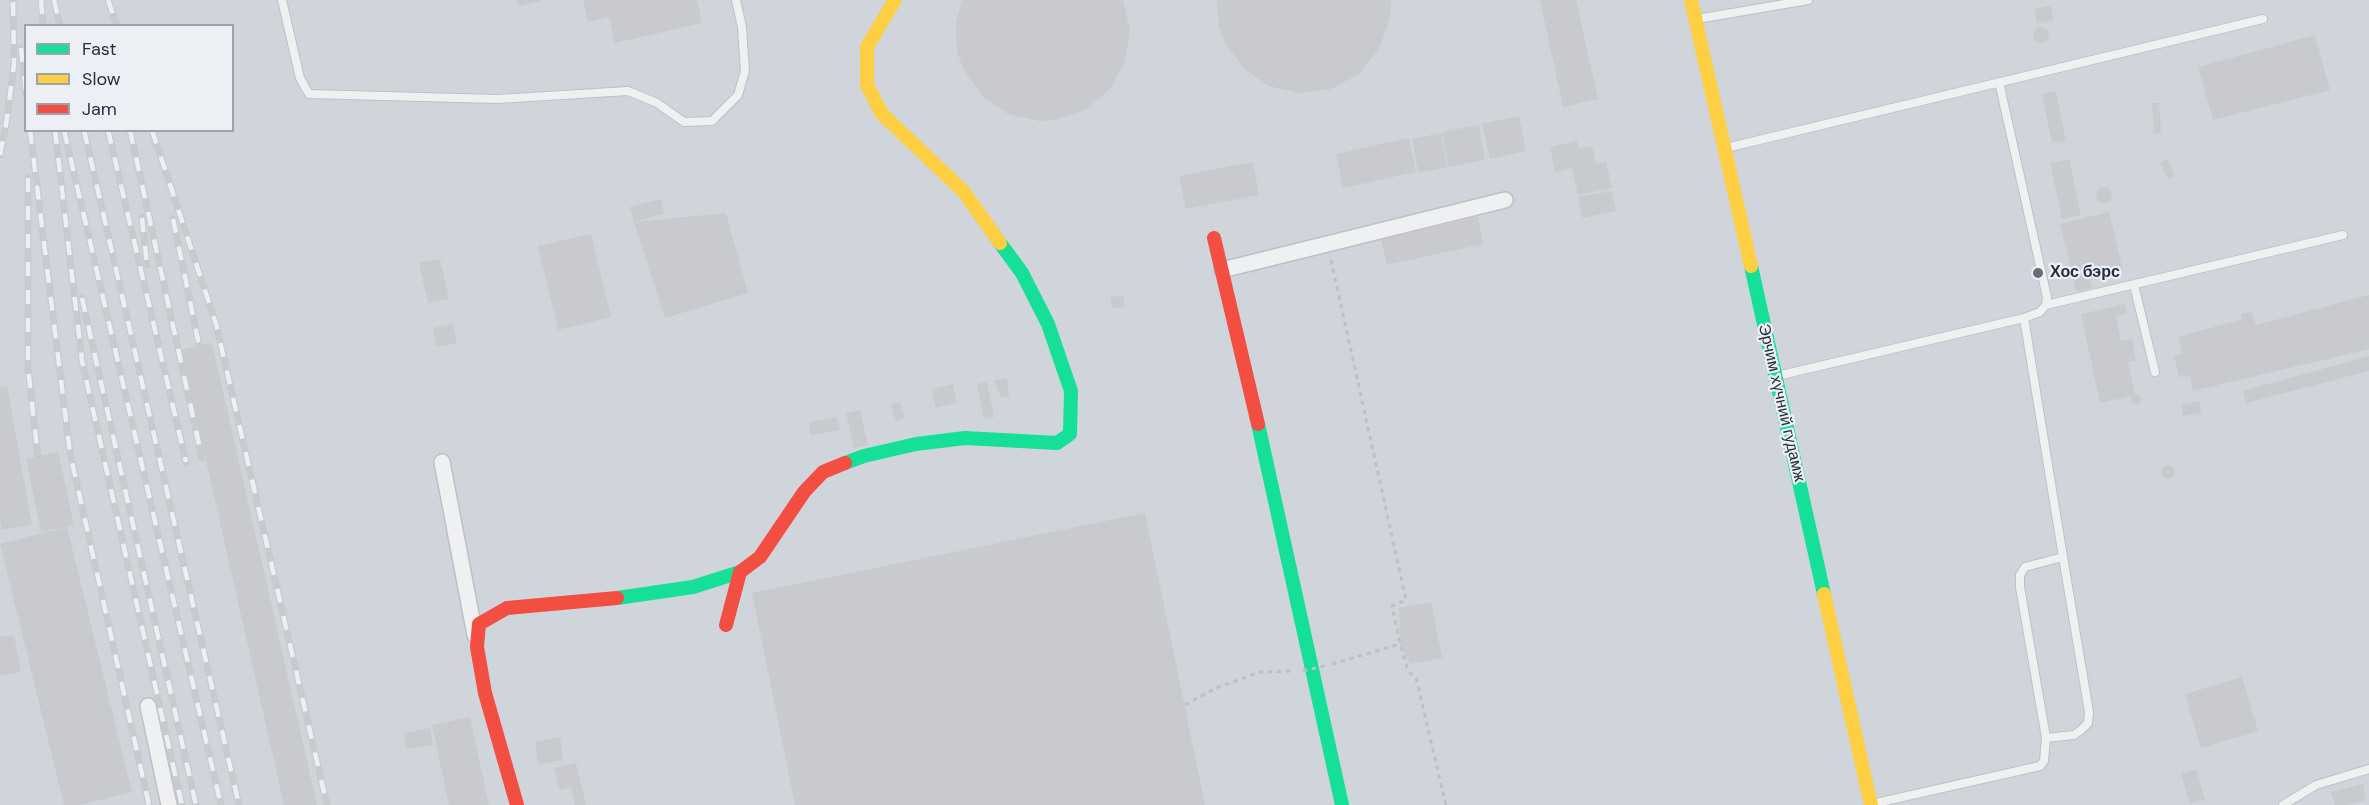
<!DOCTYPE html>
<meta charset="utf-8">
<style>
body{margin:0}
#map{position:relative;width:2369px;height:805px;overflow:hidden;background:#e0e2e5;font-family:"DM Sans",sans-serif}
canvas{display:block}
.legend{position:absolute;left:24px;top:24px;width:210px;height:108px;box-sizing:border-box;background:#ecf0f5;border:2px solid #9ca3ac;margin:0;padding:8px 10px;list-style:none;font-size:18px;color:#252f3f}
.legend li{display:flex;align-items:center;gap:12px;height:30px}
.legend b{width:30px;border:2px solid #9ca3ac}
</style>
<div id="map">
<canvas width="2369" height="805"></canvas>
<ul class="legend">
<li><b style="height:8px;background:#16e098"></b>Fast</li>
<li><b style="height:8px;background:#ffcf43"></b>Slow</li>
<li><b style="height:8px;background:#f24e42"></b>Jam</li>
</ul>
</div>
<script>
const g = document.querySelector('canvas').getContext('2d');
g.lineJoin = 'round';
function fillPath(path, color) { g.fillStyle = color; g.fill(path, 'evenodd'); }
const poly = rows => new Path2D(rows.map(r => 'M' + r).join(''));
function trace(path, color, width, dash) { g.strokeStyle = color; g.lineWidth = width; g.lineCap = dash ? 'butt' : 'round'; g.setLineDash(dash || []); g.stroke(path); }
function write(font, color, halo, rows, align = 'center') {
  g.font = font + ' "DM Sans",sans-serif'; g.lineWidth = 4.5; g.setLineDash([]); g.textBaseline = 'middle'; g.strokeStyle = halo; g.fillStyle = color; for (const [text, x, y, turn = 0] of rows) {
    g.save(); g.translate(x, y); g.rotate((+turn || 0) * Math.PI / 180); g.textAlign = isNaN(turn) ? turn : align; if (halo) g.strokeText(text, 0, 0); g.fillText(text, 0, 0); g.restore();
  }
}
const built = poly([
 [0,0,2369,0,2369,805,0,805],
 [26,26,232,26,232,130,26,130]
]);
const building = poly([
 [517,0,540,0,541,1,519,6],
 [583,0,697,0,702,23,615,43,609,17,588,22],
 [962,0,1123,0,1130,30,1125,62,1109,90,1085,110,1055,120,1039,121,1008,114,982,96,964,70,958,55,956,39,956,22],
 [1217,0,1391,0,1390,19,1379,49,1359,74,1331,89,1300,93,1269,86,1243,68,1225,42,1219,27],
 [1540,0,1576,0,1598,99,1563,107],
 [2051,6,2054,20,2037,23,2034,9],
 '2033 35a8 8 0 1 1 16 0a8 8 0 1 1-16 0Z',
 [2315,35,2330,90,2213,120,2198,67],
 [2056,91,2066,141,2052,143,2042,94],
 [2152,103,2159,103,2161,133,2154,134],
 [1519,116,1526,151,1490,159,1482,124],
 [1479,125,1485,160,1448,167,1442,132],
 [1441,133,1447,167,1418,173,1412,139],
 [1409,138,1416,172,1343,188,1336,154],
 [1577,141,1579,148,1592,146,1596,164,1606,162,1612,188,1578,195,1572,168,1555,172,1550,147],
 [2069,159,2081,215,2062,219,2050,163],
 [2167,159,2175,175,2168,179,2160,163],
 [1253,162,1259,195,1186,209,1179,176],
 '2096 195a8 8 0 1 1 16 0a8 8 0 1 1-16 0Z',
 [1612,191,1616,211,1582,218,1578,197],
 [661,199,664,214,634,222,630,207],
 [2109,212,2123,271,2090,279,2092,288,2076,291,2060,224],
 [726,213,748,293,665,318,634,222],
 [1478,217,1483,244,1387,265,1381,239],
 [591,234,611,317,558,330,538,246],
 [440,259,449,299,428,303,419,263],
 [2369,295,2369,349,2193,391,2190,376,2179,377,2174,356,2183,354,2178,337,2242,319,2241,314,2252,311,2256,325],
 [1123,296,1125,307,1112,308,1110,297],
 [2125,304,2127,314,2116,316,2121,341,2132,339,2136,360,2128,362,2135,395,2139,395,2141,400,2137,405,2131,402,2131,396,2100,403,2081,314],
 [453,324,457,343,436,347,433,328],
 [212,343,317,805,284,805,181,350],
 [2369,356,2369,371,2246,403,2243,391],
 [1007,379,1009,396,1001,398,994,380],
 [987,382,994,417,984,419,977,384],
 [953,384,957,403,936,408,932,389],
 [7,386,32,525,2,530,0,520,0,387],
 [2199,401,2201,413,2183,416,2181,405],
 [900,402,905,418,896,421,891,404],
 [860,410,868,445,854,448,846,413],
 [837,417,840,430,811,435,809,422],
 [58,452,74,525,41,532,26,459],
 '2161 472a7 7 0 1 1 14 0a7 7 0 1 1-14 0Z',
 [1145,513,1205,805,795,805,752,593],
 [67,527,132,792,79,805,64,805,0,544],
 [1431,602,1442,658,1410,664,1400,644,1399,608],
 [14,635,21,672,0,676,0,637],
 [2242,677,2258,731,2201,748,2185,694],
 [470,717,489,805,449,805,432,725],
 [430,728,433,745,407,749,404,733],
 [560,737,563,760,538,765,535,742],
 [576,763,586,805,575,805,571,787,560,790,554,768],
 [2196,769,2205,800,2190,804,2181,774],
 [2363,784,2366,800,2347,805,2335,805,2331,792]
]);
const path = poly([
 [1331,260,1406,600,1392,606,1400,644,1408,671,1416,678,1446,805],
 [1332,664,1400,644],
 [1185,705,1216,688,1260,672,1293,671]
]);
const lane = poly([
 [282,0,300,78,309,94,497,99,628,91,657,103,684,122,712,121,738,95,745,71,742,27,736,0],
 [1697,19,1808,0],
 [1999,82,2047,297,2046,305,2040,312,2024,318],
 [1726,148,2263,19],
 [2134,285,2155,372],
 [2046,305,2343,235],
 [1777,376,2024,318,2063,557,2025,567,2020,575,2020,587,2046,738,2044,761,2040,766,1872,804],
 [2046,738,2074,735,2081,730,2088,723,2089,712,2063,557],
 [2283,805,2316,785,2369,769]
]);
const street = poly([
 [1222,270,1505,200],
 [442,462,475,635],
 [148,706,169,805]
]);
const fast = poly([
 [1751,266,1824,594],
 [1258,424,1342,805],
 [845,463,864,456,916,444,965,438,1057,443,1070,434,1071,391,1048,324,1022,273,1000,243],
 [617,598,693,587,740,572]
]);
const slow = poly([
 [895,0,867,47,867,85,882,114,964,192,1000,243],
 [1691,0,1751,266],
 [1824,594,1871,805]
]);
const jam = poly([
 [1214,238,1258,424],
 [726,625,740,572,760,557,804,492,823,472,845,463],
 [517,805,485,693,477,647,479,624,507,608,617,598]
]);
const rail = poly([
 [41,0,43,26],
 [54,0,60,26],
 [108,0,117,26],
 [21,48,26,93],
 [30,130,70,453,149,805],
 [55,130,82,361,182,805],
 [64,130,221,805],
 [84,130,239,805],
 [108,130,186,462],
 [130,130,202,458],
 [152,130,216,324,327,805],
 [0,155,6,125,14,64,13,0],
 [28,178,28,368,38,457],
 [142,218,147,265],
 [173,219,199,345],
 [82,298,196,805]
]);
const pathBridge = poly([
 [1303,671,1328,665]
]);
const markers = [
 [2038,273,6,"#666e79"]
];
const poiNames = [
 ["Хос бэрс",2050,273]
];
const streetNames = [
 ["Эрчим хүчний гудамж",1781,403,77]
];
fillPath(built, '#d0d5dc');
fillPath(building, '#c8cacd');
trace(lane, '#bec0c3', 10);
trace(street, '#bec0c3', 18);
trace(path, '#bfc0c5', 3, [4.5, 4.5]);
trace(lane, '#eff0f2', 8);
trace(street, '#eff0f2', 15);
trace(fast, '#16e098', 14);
trace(slow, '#ffcf43', 14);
trace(jam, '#f24e42', 14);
trace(rail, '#c8cacd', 7);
trace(rail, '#ecf0f5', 4.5, [14]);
trace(pathBridge, '#bfc0c5', 3, [4.5, 4.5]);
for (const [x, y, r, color] of markers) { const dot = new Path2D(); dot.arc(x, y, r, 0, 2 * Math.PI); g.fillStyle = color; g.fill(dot); trace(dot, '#ecf0f5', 2); }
write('bold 16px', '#252f3f', '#ecf0f5', poiNames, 'left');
write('16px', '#252f3f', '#ecf0f5', streetNames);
</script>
